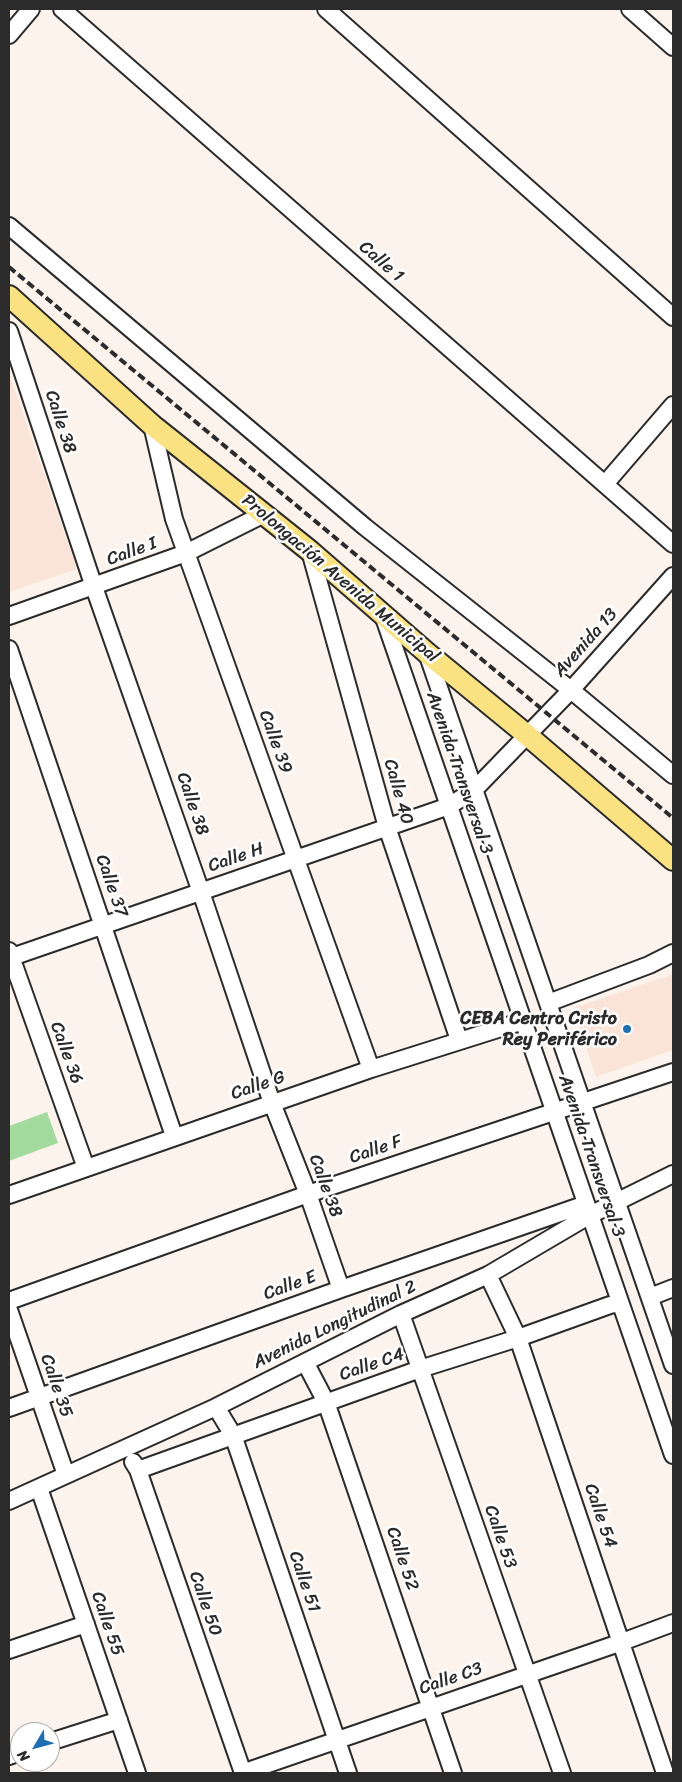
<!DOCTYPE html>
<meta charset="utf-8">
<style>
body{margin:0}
#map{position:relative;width:682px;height:1782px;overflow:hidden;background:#fdf3ed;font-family:Sriracha,sans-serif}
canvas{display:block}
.frame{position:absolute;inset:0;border:10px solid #2b2b2b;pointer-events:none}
.north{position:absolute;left:10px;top:1722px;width:50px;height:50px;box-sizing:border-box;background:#fff;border:1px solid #aaa;border-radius:50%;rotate:233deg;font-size:14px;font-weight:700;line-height:20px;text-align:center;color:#2b2b2b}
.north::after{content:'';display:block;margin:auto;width:18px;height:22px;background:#1f6fb2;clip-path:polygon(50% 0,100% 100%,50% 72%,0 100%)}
</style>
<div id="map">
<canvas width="682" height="1782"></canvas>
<div class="frame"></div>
<div class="north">N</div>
</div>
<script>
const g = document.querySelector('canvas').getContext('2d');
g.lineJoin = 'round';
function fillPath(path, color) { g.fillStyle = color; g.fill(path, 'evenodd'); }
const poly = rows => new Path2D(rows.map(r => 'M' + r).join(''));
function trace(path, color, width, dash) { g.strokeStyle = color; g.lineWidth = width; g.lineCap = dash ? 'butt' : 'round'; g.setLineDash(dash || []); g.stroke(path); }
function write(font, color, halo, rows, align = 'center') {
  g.font = font + ' Sriracha,sans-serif'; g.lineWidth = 5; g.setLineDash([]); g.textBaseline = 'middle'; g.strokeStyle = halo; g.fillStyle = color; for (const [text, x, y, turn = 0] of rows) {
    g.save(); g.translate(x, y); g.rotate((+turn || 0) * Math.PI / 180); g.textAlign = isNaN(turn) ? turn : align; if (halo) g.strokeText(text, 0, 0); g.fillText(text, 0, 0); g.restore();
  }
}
const built = poly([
 [9,373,77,569,9,592],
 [673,974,673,1050,596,1077,573,1008]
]);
const green = poly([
 [47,1112,58,1143,9,1161,9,1126]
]);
const minor = poly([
 [62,9,673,544],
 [326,9,673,317],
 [630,9,673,47],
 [9,35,31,9],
 [9,226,365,527,571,690,673,775],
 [9,331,94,587,201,892,272,1103,308,1194,341,1289],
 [152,425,174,519,371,1069],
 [605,484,673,405],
 [310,551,387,827,459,1040],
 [383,615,673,1455],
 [9,616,186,553,264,514],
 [9,649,174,1136],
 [427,653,673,1365],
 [9,951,86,1168],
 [9,958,449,806,474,790,571,690,673,576],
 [548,1003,649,965,673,953],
 [9,1195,371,1069,523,1021],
 [488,1275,518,1338,665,1773],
 [650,1297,673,1288],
 [9,1301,308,1194,673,1072],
 [9,1310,66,1475],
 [401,1314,562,1773],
 [305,1362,326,1402,453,1773],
 [216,1407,233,1435,348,1773],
 [9,1408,341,1289,586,1204],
 [133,1462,138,1470,243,1773],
 [138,1470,420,1369,518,1338,610,1305,620,1303],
 [39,1488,137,1773],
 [9,1501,216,1407,401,1314,488,1275,590,1215,673,1174],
 [9,1650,86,1624],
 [50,1742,119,1720],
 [9,1756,20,1752],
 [242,1773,622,1642,673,1623]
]);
const major = poly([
 [9,296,152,425,310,551,427,653,527,735,673,860]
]);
const rail = poly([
 [9,267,673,818]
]);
const markers = [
 [627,1029,5,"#1f6fb2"]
];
const streetNames = [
 ["Calle 1",381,262,41],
 ["Calle 38",60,422,72],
 ["Calle I",132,552,-20],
 ["Prolongación Avenida Municipal",340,579,40],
 ["Avenida 13",586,643,-48],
 ["Calle 39",275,742,70],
 ["Avenida Transversal 3",459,773,71],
 ["Calle 40",398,792,74],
 ["Calle 38",192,804,71],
 ["Calle H",236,858,-19],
 ["Calle 37",111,886,71],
 ["Calle 36",66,1053,70],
 ["Calle G",258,1086,-19],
 ["Calle F",376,1150,-19],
 ["Avenida Transversal 3",591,1156,71],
 ["Calle 38",325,1186,70],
 ["Calle E",290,1286,-20],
 ["Avenida Longitudinal 2",335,1325,-26],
 ["Calle C4",372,1365,-19],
 ["Calle 35",56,1386,71],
 ["Calle 54",600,1516,71],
 ["Calle 53",500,1537,71],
 ["Calle 52",402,1559,71],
 ["Calle 51",304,1582,71],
 ["Calle 50",205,1604,71],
 ["Calle 55",107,1624,71],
 ["Calle C3",451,1679,-19]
];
const poiNames = [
 ["CEBA Centro Cristo",617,1019],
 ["Rey Periférico",617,1040]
];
fillPath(built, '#fae4d7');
fillPath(green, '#a3db9f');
trace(minor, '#2b2b2b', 20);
trace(major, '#2b2b2b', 24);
trace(minor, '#fff', 16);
trace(major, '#fae181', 20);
trace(rail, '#2b2b2b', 4, [8, 4]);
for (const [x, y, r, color] of markers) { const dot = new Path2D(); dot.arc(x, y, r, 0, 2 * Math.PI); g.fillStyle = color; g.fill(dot); trace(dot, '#fff', 2); }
write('18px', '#2b2b2b', '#fff', streetNames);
write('bold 18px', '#2b2b2b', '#fff', poiNames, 'right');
</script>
